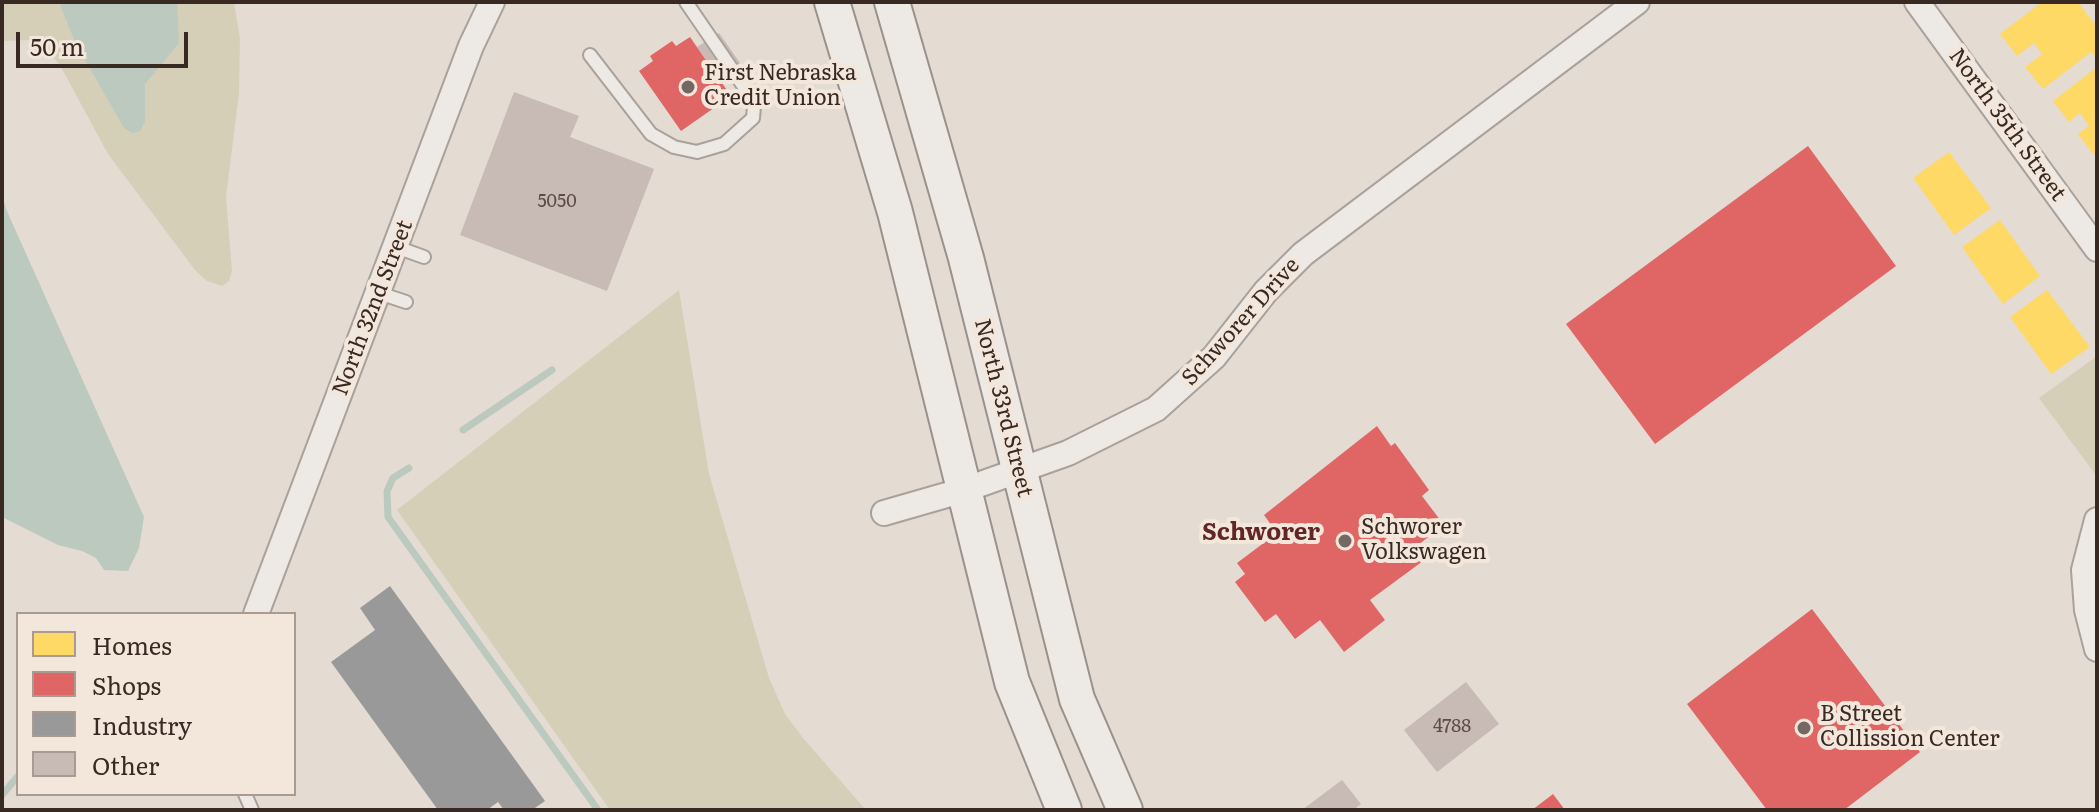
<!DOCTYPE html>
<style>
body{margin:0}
#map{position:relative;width:2099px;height:812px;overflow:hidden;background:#e4dbd3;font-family:Literata,serif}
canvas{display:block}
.frame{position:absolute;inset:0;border:4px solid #392923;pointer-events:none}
.legend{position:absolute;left:16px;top:612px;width:280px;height:184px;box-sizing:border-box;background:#f3e7db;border:2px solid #a99b91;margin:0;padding:10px 14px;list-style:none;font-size:24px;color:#392923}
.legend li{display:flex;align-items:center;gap:16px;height:40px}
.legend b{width:40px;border:2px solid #a99b91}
.scale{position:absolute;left:16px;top:32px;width:172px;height:36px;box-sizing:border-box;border:4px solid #392923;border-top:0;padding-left:10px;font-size:24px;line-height:28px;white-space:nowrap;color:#392923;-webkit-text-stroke:6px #f3e7db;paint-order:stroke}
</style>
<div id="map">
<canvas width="2099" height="812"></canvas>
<div class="frame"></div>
<ul class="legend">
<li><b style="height:22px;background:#ffd966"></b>Homes</li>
<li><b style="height:22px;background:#e06666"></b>Shops</li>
<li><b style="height:22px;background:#999"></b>Industry</li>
<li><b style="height:22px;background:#c8bab4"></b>Other</li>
</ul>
<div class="scale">50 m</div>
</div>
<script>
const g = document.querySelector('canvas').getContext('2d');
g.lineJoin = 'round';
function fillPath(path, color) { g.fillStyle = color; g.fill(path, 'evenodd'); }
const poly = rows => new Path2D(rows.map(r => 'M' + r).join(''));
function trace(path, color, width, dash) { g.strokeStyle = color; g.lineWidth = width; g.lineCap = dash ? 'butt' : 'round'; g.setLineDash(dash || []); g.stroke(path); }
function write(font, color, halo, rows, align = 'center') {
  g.font = font + ' Literata,serif'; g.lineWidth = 8; g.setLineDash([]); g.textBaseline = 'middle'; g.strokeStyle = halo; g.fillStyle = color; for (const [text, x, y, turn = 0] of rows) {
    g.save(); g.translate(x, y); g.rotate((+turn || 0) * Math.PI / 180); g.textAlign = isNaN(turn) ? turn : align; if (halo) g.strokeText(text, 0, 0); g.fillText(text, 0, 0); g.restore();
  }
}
const green = poly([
 [2,2,234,2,240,38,239,93,226,197,232,271,229,281,222,286,207,281,195,270,108,154,61,67,46,47,29,40,2,41],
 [679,290,709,474,769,678,785,714,803,738,866,810,610,810,397,510],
 [2097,356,2097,468,2095,474,2039,398]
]);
const water = poly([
 [59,2,177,2,179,43,145,84,145,122,140,131,133,133,124,128,75,42],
 [2,194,6,209,144,517,139,548,128,571,104,570,96,558,82,551,58,545,2,517]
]);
const homes = poly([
 [2042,2,2078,2,2097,27,2097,53,2094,56,2091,52,2043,89,2025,67,2042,54,2034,43,2017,56,2000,34],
 [2097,67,2097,151,2093,154,2078,134,2089,126,2080,113,2069,122,2053,101],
 [1949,152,1991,208,1954,235,1913,178],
 [2000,220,2040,276,2003,304,1962,247],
 [2047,290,2090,347,2051,374,2010,317]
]);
const shops = poly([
 [690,37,731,96,681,131,639,71,653,61,650,56,672,41,676,46],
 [1808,146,1896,266,1655,444,1566,324],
 [1377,426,1391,446,1395,443,1429,490,1422,496,1444,525,1414,548,1423,561,1370,600,1385,620,1344,652,1320,620,1295,639,1276,614,1265,622,1235,582,1245,574,1237,563,1277,533,1264,515],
 [1812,609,1920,752,1844,810,1767,810,1687,704],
 [1553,794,1565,810,1532,810]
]);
const industry = poly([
 [390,586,545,801,532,810,504,810,498,802,487,810,438,810,331,662,375,630,360,608]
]);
const stream = poly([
 [463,430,552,370],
 [409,468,393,478,387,491,388,517,598,810],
 [2,795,18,776]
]);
const building = poly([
 [719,33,740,63,719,78,697,47],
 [514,92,579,116,570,137,654,169,607,291,460,235],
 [1466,682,1499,724,1437,772,1404,730],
 [1342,780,1361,804,1353,810,1302,810]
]);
const service = poly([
 [590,55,651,134,674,147,697,152,724,144,753,118,754,106,751,97,686,2],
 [396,247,424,257],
 [379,293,406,302],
 [245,794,252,810]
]);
const minor = poly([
 [1917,2,2097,249],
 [884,513,964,490,1068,453,1156,409,1214,357,1266,291,1303,254,1637,2],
 [2097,520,2084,570,2087,610,2097,649],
 [256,614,471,46,492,2]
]);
const secondary = poly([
 [832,2,895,212,1012,682,1064,810],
 [892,2,966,258,1077,699,1125,810]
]);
const markers = [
 [688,87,8,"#756761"],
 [1345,541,8,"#756761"],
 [1804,728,8,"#756761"]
];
const numberNames = [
 ["5050",557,202],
 ["4788",1452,727]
];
const poiNames = [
 ["First Nebraska",704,74],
 ["Credit Union",704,99],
 ["Schworer",1361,528],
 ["Volkswagen",1361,553],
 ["B Street",1820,715],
 ["Collission Center",1820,740]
];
const streetNames = [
 ["North 35th Street",2007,125,54],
 ["North 32nd Street",373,308,-69],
 ["Schworer Drive",1241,322,-48],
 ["North 33rd Street",1003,408,76]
];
const neighbourhoodNames = [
 ["Schworer",1261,533]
];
fillPath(green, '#d5cfb7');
fillPath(water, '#bcc9bf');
fillPath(homes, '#ffd966');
fillPath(shops, '#e06666');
fillPath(industry, '#999');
trace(stream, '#bcc9bf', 7);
fillPath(building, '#c8bab4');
trace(service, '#aaa19b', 16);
trace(minor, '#aaa19b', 28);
trace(secondary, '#9a918b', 38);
trace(service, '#ede9e4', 12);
trace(minor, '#ede9e4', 24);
trace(secondary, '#ede9e4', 34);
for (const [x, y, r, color] of markers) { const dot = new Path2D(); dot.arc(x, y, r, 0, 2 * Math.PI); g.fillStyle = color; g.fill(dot); trace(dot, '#f3e7db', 3); }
write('18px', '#5d4d47', null, numberNames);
write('22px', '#392923', '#f3e7db', poiNames, 'left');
write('22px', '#392923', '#f3e7db', streetNames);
write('bold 24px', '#622627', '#f3e7db', neighbourhoodNames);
</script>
